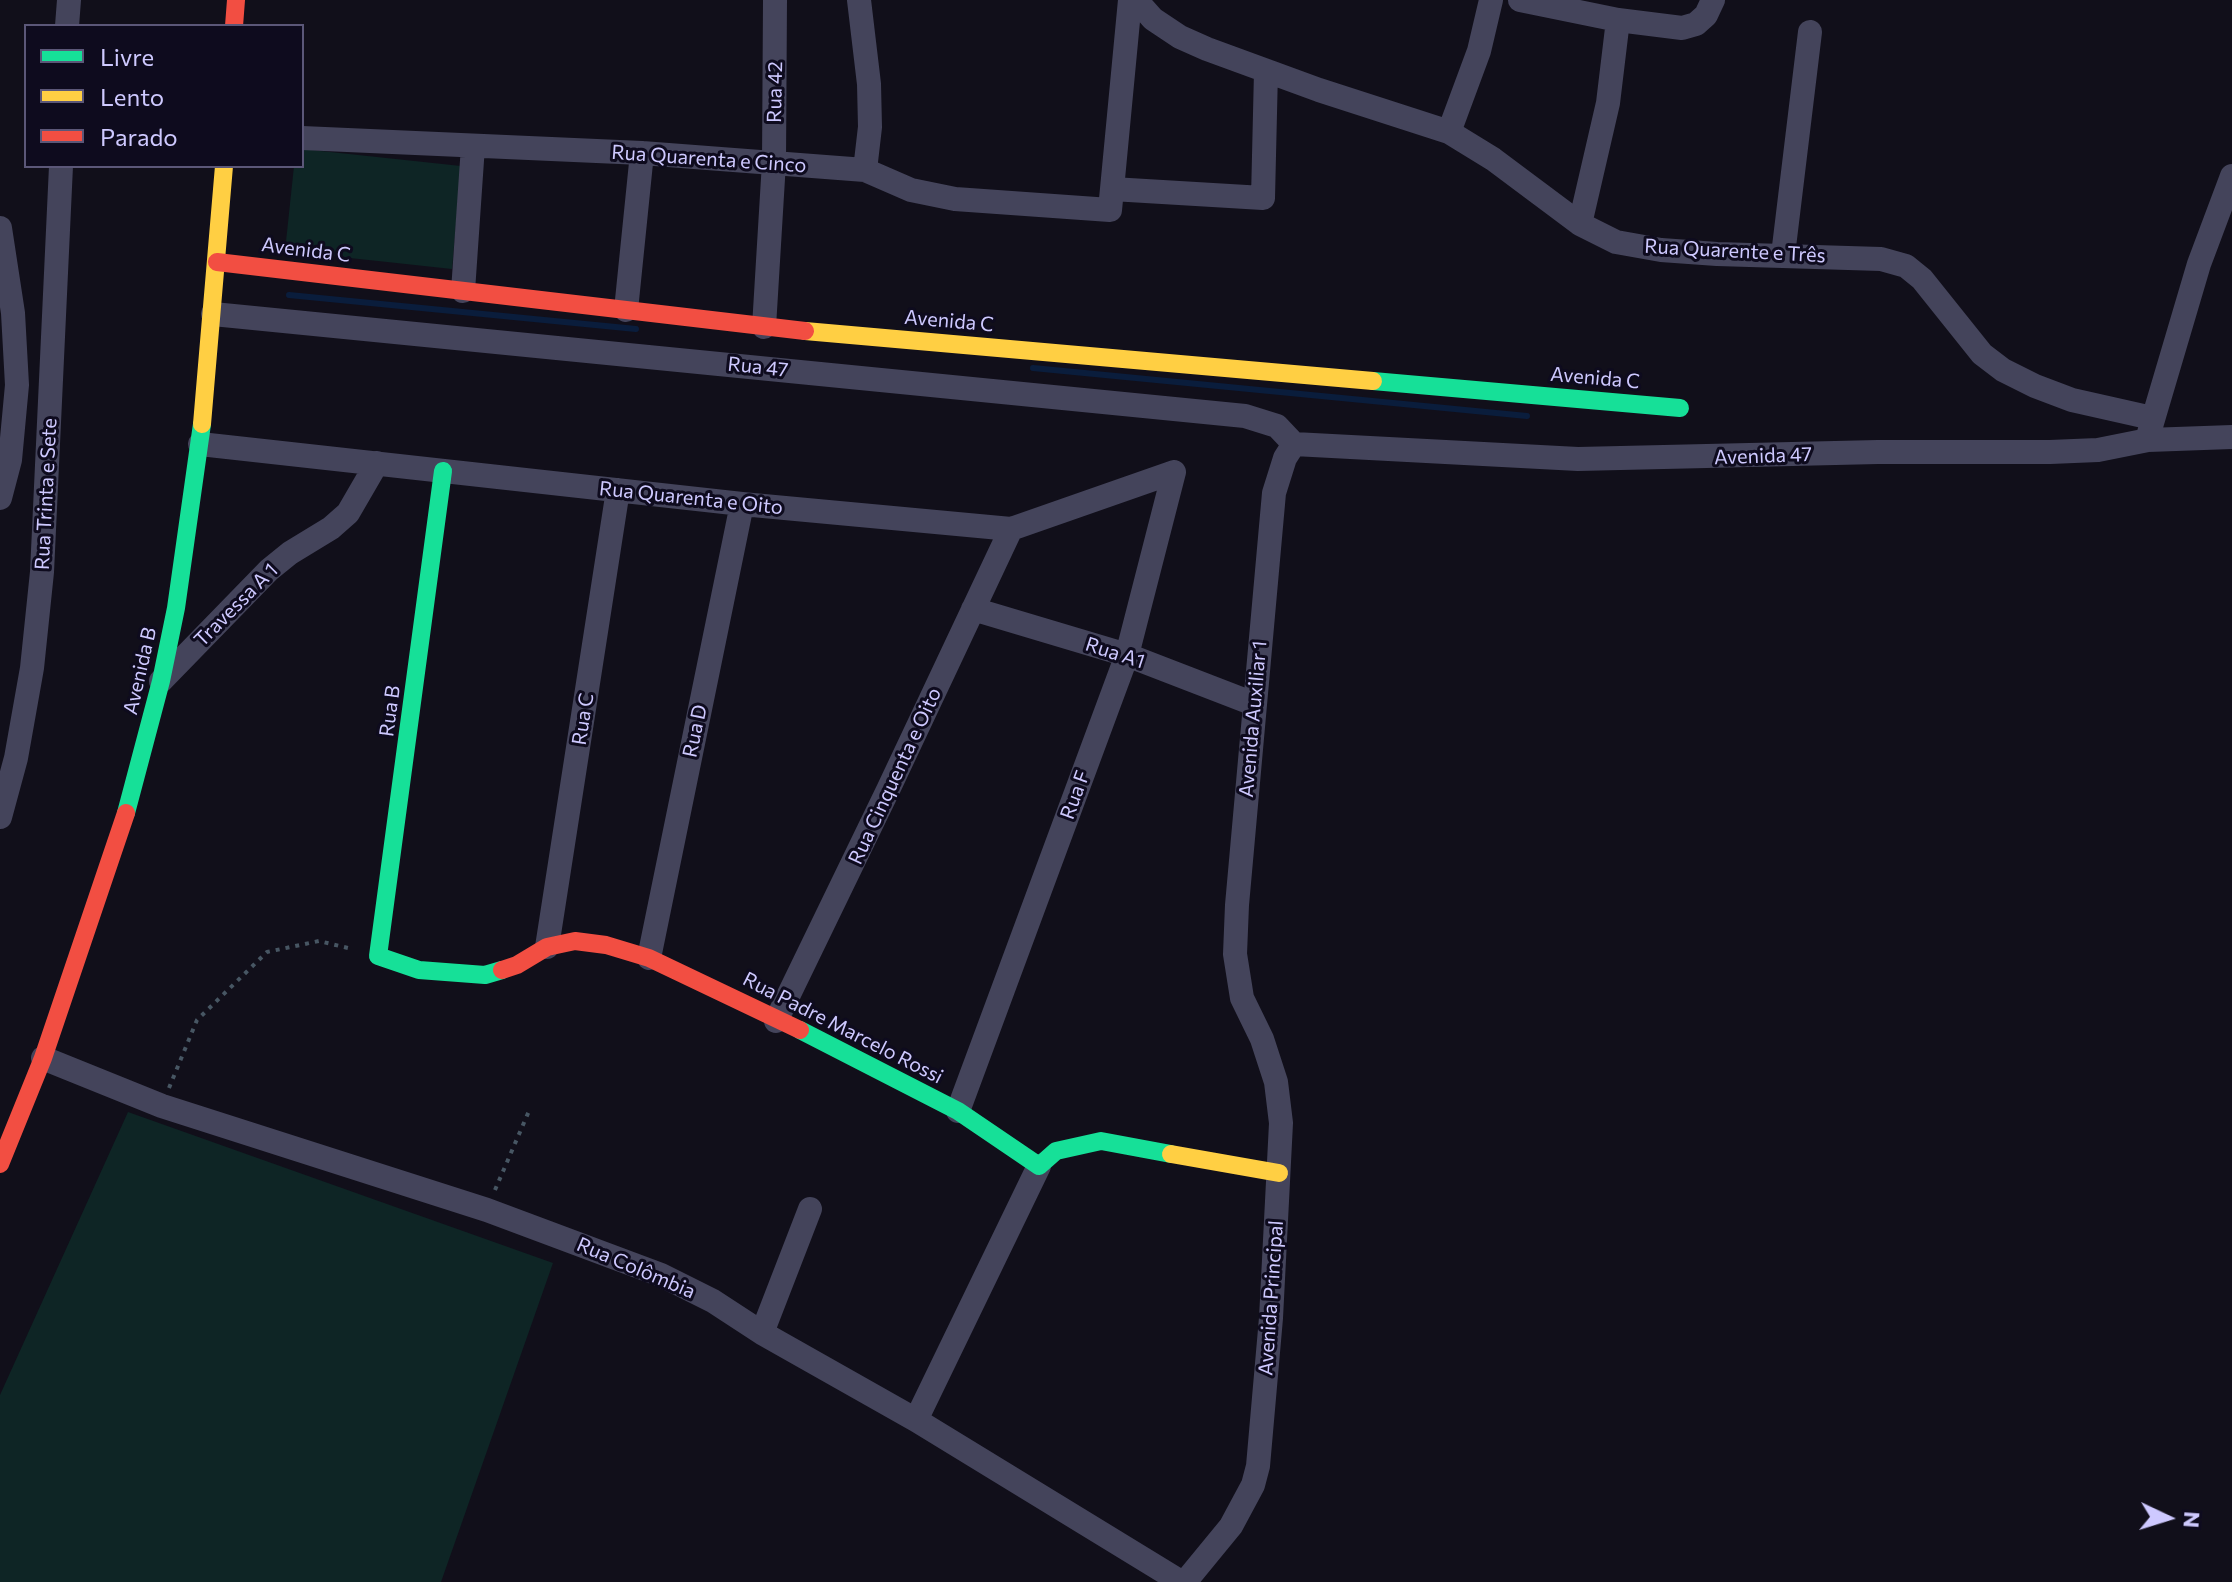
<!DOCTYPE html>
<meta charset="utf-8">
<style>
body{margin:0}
#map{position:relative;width:2232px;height:1582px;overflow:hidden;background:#110f1a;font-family:Commissioner,sans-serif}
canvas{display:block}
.legend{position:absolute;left:24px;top:24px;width:280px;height:144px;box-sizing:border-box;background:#0e0b1e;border:2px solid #5b5778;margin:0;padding:10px 14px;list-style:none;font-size:24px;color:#cec9ff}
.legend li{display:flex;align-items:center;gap:16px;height:40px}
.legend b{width:40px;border:2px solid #5b5778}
.north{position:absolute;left:2128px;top:1478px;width:80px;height:80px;-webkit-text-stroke:6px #0e0b1e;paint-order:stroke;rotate:94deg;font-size:22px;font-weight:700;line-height:32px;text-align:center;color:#cec9ff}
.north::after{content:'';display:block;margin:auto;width:28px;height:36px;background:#cec9ff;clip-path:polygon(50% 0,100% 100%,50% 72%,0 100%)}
</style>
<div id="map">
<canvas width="2232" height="1582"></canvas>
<ul class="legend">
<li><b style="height:10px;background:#16e098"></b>Livre</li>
<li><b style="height:10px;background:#ffcf43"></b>Lento</li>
<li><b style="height:10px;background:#f24e42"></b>Parado</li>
</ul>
<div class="north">N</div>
</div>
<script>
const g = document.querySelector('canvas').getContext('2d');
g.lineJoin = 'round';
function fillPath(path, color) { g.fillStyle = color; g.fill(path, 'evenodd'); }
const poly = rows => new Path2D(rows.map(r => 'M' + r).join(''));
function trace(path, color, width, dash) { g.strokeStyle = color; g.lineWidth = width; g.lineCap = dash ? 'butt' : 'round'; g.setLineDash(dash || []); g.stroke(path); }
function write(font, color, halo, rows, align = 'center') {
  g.font = font + ' Commissioner,sans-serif'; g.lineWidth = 6; g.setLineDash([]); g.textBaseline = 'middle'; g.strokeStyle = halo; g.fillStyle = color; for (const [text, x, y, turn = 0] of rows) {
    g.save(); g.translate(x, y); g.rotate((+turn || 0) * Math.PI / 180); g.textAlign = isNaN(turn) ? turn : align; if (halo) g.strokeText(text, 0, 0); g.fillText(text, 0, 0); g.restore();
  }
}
const green = poly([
 [302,149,461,166,452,269,285,251,294,166,302,166],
 [128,1112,553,1263,441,1582,0,1582,0,1395]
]);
const stream = poly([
 [289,295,636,329],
 [1033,368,1527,416]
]);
const path = poly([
 [169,1088,197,1020,267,952,319,941,352,949],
 [495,1190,529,1111]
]);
const street = poly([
 [859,0,869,84,870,127,865,170],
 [1136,0,1153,19,1180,37,1207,49,1319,90,1449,132,1493,159,1580,224,1616,242,1661,250,1717,254,1881,259,1906,266,1922,279,1982,354,2003,370,2035,386,2072,400,2152,418],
 [1520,0,1618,20,1682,28,1696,24,1706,15,1713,0],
 [67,26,69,0],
 [1449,132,1479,51,1491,0],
 [302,138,642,153,865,170,911,190,955,199,1110,210,1130,0],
 [1112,189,1263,198,1266,71],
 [1580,224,1608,103,1618,20],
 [0,228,13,313,17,385,10,460,0,498],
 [1783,255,1810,32],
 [463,291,473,146],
 [626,310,642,153],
 [213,314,1245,416,1277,426,1294,444],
 [764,327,774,162,775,0],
 [2149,433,2199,264,2232,176],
 [200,444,742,504,1011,529,1174,472],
 [1294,444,1578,459,1878,452,2050,452,2098,450,2148,440,2232,437],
 [973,609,1127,655,1254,704],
 [161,681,269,570,290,553,331,528,348,513,377,463],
 [0,817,16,758,32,668,42,572,61,166],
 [547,947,618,490],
 [649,958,742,504],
 [776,1021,888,790,1011,529],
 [43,1058,162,1106,487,1210,661,1275,713,1301,762,1333,916,1420,1181,1582],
 [958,1111,1127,655,1174,472],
 [762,1333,810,1209],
 [916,1420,1039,1166],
 [1185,1582,1231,1526,1253,1485,1258,1466,1271,1318,1281,1123,1276,1082,1262,1039,1242,998,1235,954,1237,905,1274,493,1285,458,1294,444]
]);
const fast = poly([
 [1373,381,1680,408],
 [443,471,378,956,419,970,485,975,502,970],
 [126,813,161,681,176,608,202,424],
 [800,1030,958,1111,1039,1166,1056,1151,1101,1141,1171,1154]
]);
const slow = poly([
 [805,331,1373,381],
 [202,424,224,166],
 [1171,1154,1279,1173]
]);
const jam = poly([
 [234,26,236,0],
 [217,262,805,331],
 [502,970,517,965,547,947,575,941,606,945,649,958,800,1030],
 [0,1164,43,1058,126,813]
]);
const streetNames = [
 ["Rua 42",775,92,-89],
 ["Rua Quarenta e Cinco",709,159,4],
 ["Avenida C",306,250,7],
 ["Rua Quarente e Três",1735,251,3],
 ["Avenida C",949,321,5],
 ["Rua 47",758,367,6],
 ["Avenida C",1595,378,5],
 ["Avenida 47",1763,456,-2],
 ["Rua Trinta e Sete",46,494,-87],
 ["Rua Quarenta e Oito",691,498,6],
 ["Travessa A 1",236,605,-45],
 ["Rua A1",1115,653,18],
 ["Avenida B",140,671,-77],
 ["Rua B",390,711,-82],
 ["Rua C",583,719,-81],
 ["Avenida Auxiliar 1",1253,719,-85],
 ["Rua D",695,731,-78],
 ["Rua Cinquenta e Oito",895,776,-65],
 ["Rua F",1075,795,-70],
 ["Rua Padre Marcelo Rossi",843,1028,27],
 ["Rua Colômbia",636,1268,23],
 ["Avenida Principal",1271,1298,-86]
];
fillPath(green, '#0e2525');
trace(stream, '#0a1d3c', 6);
trace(path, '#475663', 4, [4, 6]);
trace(street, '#44445b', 24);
trace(fast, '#16e098', 18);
trace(slow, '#ffcf43', 18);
trace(jam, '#f24e42', 18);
write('20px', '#cec9ff', '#0e0b1e', streetNames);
</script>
